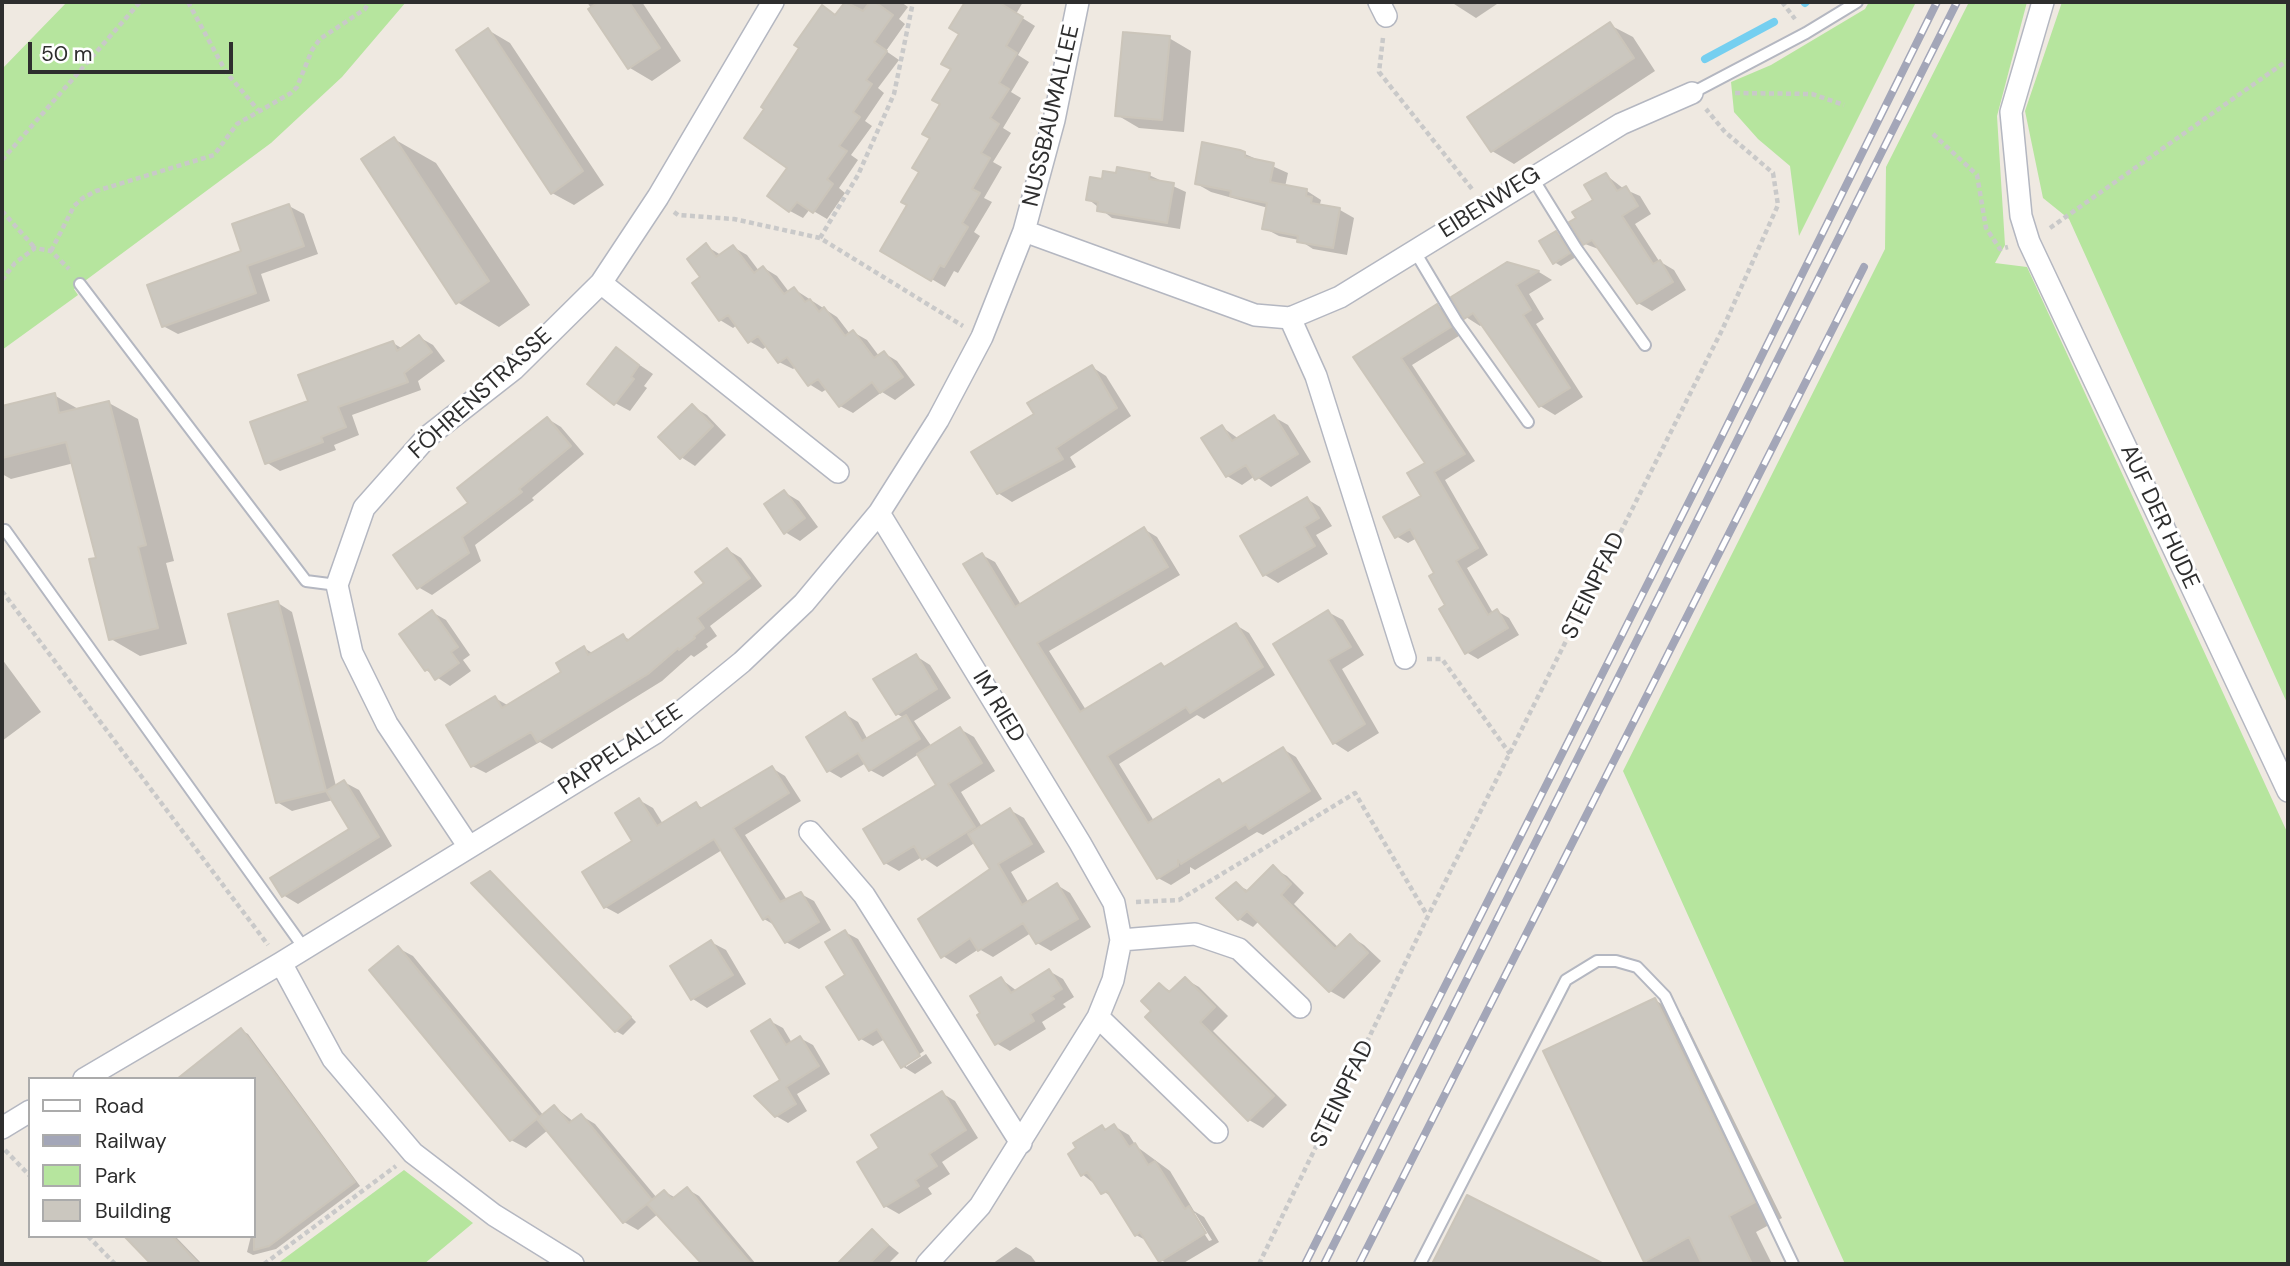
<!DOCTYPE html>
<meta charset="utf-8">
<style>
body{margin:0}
#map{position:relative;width:2290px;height:1266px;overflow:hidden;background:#efe9e1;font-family:"DM Sans",sans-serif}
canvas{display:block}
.frame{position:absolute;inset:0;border:4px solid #2e2e2e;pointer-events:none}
.legend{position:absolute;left:28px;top:1077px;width:228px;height:161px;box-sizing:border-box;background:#fff;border:2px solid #ababab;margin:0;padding:9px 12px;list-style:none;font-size:21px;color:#2e2e2e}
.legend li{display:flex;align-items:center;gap:14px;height:35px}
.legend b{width:35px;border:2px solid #ababab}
.scale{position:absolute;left:28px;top:42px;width:205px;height:32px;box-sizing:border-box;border:4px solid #2e2e2e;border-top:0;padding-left:9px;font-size:21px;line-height:24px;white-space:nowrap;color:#2e2e2e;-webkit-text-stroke:5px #fff;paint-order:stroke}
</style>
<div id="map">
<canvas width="2290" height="1266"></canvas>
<div class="frame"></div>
<ul class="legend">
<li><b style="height:9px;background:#fff"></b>Road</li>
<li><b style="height:9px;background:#a3a6b8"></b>Railway</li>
<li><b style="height:19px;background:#b6e59e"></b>Park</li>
<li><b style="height:19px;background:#cbc7bf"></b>Building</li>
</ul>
<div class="scale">50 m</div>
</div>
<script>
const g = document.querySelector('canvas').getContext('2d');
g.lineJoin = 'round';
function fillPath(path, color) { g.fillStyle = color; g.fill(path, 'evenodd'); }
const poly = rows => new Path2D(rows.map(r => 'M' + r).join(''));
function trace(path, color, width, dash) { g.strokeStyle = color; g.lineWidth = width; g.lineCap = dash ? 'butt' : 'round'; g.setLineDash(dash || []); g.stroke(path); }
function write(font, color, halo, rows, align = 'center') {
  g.font = font + ' "DM Sans",sans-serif'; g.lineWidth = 6; g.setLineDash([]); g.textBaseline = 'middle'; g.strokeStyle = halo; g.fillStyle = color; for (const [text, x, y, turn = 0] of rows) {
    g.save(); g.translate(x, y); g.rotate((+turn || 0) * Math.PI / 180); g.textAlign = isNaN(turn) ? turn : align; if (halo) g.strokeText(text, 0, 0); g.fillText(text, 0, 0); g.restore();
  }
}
const green = poly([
 [67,2,406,2,342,77,271,143,74,289,78,295,2,350,2,69],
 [1869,2,1916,2,1799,236,1790,166,1758,139,1734,112,1731,82,1771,65,1865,9],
 [1969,2,2027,2,1997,116,2005,245,1995,263,2027,267,2288,834,2288,1264,1845,1264,1623,771,1885,249,1886,167],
 [2062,2,2288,2,2288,705,2069,219,2043,198,2025,111],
 [404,1170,473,1223,424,1264,277,1264]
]);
const shadow = poly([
 [587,2,642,2,681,61,652,81,630,68],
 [847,2,901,2,908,7,899,19,905,24,886,51,899,60,878,88,884,93,865,121,872,126,851,155,858,160,839,188,845,193,827,219,810,209,803,218,790,211,789,168,767,109,822,8,836,16],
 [968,2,1023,2,1016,14,1035,26,1018,55,1029,62,1011,92,1021,98,1003,128,1011,133,993,162,1002,167,984,198,992,202,974,232,980,236,958,273,954,271,945,287,883,250,910,205,921,171,961,33,952,27],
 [1451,2,1500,2,1476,18],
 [1610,25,1633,37,1655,71,1514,164,1492,151],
 [488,30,510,43,604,185,574,205,552,193],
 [1169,38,1191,51,1184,132,1139,128,1117,115],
 [394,139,436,163,530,305,499,327,457,302],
 [1245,154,1288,173,1285,187,1307,191,1321,200,1320,204,1325,207,1340,210,1354,218,1347,255,1313,249,1299,240,1279,236,1264,228,1268,208,1211,192,1197,184],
 [1149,175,1186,192,1180,229,1112,218,1088,199,1103,181],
 [1606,175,1624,189,1640,196,1651,214,1635,224,1659,261,1674,270,1686,290,1652,311,1638,303,1601,250,1585,244,1595,200],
 [289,206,304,214,318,254,261,274,270,301,178,334,163,326],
 [1556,233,1563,237,1576,257,1561,266,1554,262],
 [706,246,721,255,733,247,747,255,759,271,764,268,777,276,789,292,794,289,837,317,850,334,853,332,867,340,879,356,884,353,897,361,915,385,895,400,882,392,853,413,840,406,827,389,822,392,809,384,796,367,793,369,779,362,767,346,763,349,749,341,737,325,733,328,720,320,702,277],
 [1507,264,1539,272,1552,280,1529,294,1544,319,1536,324,1583,397,1555,415,1540,406,1483,324,1480,326,1466,317],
 [1437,306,1449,313,1462,334,1412,365,1475,461,1445,480,1488,555,1467,568,1493,613,1497,611,1509,618,1519,635,1478,659,1466,652,1437,573,1417,538,1408,543,1396,536,1423,497,1427,464,1355,358],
 [419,337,433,345,445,361,418,381,421,390,352,415,359,435,334,445,336,450,280,471,266,462,310,402,393,343,403,349],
 [616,349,653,374,644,386,647,388,630,411,615,403],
 [1092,367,1106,376,1131,416,1070,457,1076,467,1012,502,998,493,1036,414],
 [54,395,80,410,109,403,138,419,174,561,166,563,187,644,140,656,111,639,98,559,74,463,11,479,2,474,2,408],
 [692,406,707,415,726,435,695,466,681,457],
 [1274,417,1288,425,1311,462,1271,487,1255,476,1242,485,1227,476,1222,427,1239,439],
 [548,419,561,427,584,454,532,498,534,500,475,545,481,561,432,595,418,587,471,504],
 [784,492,799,501,818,527,800,541,785,532],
 [1307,499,1320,507,1332,526,1316,535,1328,554,1278,583,1265,575],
 [1144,529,1157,537,1180,575,1049,651,1086,710,1161,665,1166,668,1236,625,1249,633,1275,675,1204,719,1197,715,1119,764,1154,821,1219,782,1224,785,1283,749,1296,757,1322,799,1263,835,1257,832,1195,870,1190,867,1190,873,1171,885,1158,878,982,555,995,562,1021,605],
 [728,550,741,558,762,586,710,626,717,636,706,644,708,647,694,657,691,655,662,681,552,749,540,742,486,773,472,766,495,698,509,706,564,673,584,648,594,654,623,636,630,640,706,584],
 [278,603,292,612,336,786,344,782,359,790,392,846,298,904,283,895,351,830,333,800,292,811,277,802],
 [432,612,446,620,470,655,463,660,471,671,450,686,426,670],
 [1328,612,1343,620,1364,655,1342,669,1379,733,1348,752,1334,743,1275,644],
 [916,656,930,665,951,698,914,721,932,747,960,729,974,737,995,771,961,792,982,827,1010,810,1024,818,1045,852,1011,872,1029,903,1057,885,1070,893,1091,927,1051,951,1037,943,1031,933,993,957,979,949,956,964,943,956,992,870,976,842,937,867,922,857,899,871,885,863,938,785,919,754,883,777,870,770,866,763,841,778,829,771,845,714,858,722,868,740,904,718,897,714],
 [2,659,41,712,2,741],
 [772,768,785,776,801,801,745,835,787,900,801,894,814,901,831,930,799,949,786,942,776,926,764,919,722,850,618,914,605,907,634,842,639,800,653,808,663,824,696,804,704,809],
 [1273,868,1287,876,1304,893,1294,904,1339,948,1350,936,1364,945,1381,961,1344,999,1330,991,1259,921,1253,927,1239,919,1219,898,1236,884,1249,891],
 [490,873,636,1022,623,1035,616,1031],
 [845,932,858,939,924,1051,906,1063,906,1067,926,1054,932,1063,915,1074,902,1066,885,1039,873,1046,861,1039,828,987,847,975],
 [711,942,726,950,746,984,707,1008,693,999,672,966],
 [398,948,413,956,544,1116,555,1107,574,1122,582,1116,595,1124,657,1198,665,1192,676,1198,687,1189,699,1196,756,1264,702,1264,658,1214,638,1230,624,1222,548,1130,526,1148,511,1140],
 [1049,971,1063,979,1074,997,1063,1004,1066,1007,1042,1022,1046,1029,1010,1051,996,1043,1001,979,1017,991],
 [1185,979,1199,987,1228,1016,1213,1031,1287,1105,1263,1128,1249,1120,1153,1011,1160,985,1172,992],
 [1655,1000,1683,1017,1782,1218,1756,1232,1772,1264,1704,1264,1702,1261,1697,1264,1651,1264,1645,1261],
 [770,1021,783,1028,792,1043,800,1038,813,1045,830,1074,797,1094,807,1111,788,1123,776,1116,783,1081],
 [241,1030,248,1034,360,1186,276,1249,253,1255,247,1252,251,1236,254,1236,256,1213,254,1079],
 [942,1093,955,1101,978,1138,942,1162,950,1174,928,1188,932,1194,899,1214,885,1206,881,1149],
 [1114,1126,1129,1135,1136,1146,1170,1171,1194,1211,1204,1217,1219,1242,1182,1264,1168,1264,1161,1260,1149,1242,1136,1235,1115,1200,1082,1174,1102,1127,1108,1130],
 [1191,1213,1195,1213,1212,1240,1209,1241],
 [1468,1198,1576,1252,1597,1264,1434,1264],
 [872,1231,899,1253,888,1264,841,1264],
 [127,1236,175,1236,202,1264,154,1264],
 [1016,1247,1031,1256,1037,1264,992,1264]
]);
const stream = poly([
 [1805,3,1806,2],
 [1705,59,1774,22]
]);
const building = poly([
 [599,2,629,2,660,48,628,69,588,9,599,2],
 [845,2,863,11,870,2,875,2,893,15,874,42,887,51,866,80,872,84,853,112,860,117,839,146,847,151,827,179,833,184,813,213,797,202,789,212,767,196,787,168,744,138,764,109,761,107,799,48,794,45,822,5,835,15,845,2],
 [965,2,998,2,1023,17,1006,46,1017,53,999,83,1009,89,990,118,999,124,981,153,990,158,972,189,980,193,962,223,968,227,944,267,940,265,931,281,880,251,907,205,901,202,919,172,912,168,930,138,922,134,940,104,932,100,951,69,941,64,959,34,949,28,965,2],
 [1610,22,1634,58,1491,152,1467,117,1610,22],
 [488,28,583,171,551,194,456,50,488,28],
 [1123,32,1170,36,1162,120,1115,116,1123,32],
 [394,137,489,281,456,304,361,159,394,137],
 [1202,142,1240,150,1245,152,1245,157,1274,163,1270,182,1307,189,1306,196,1312,197,1311,203,1340,208,1333,248,1297,242,1298,236,1262,229,1267,203,1230,196,1231,191,1195,184,1202,142],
 [1117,167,1150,173,1149,179,1174,183,1167,223,1097,211,1098,202,1086,200,1090,177,1102,179,1103,171,1116,173,1117,167],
 [1606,173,1617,191,1626,186,1638,206,1622,216,1653,264,1660,260,1673,282,1637,304,1592,240,1583,245,1569,222,1576,218,1572,212,1593,200,1584,185,1606,173],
 [289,204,304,246,247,266,256,293,162,327,147,285,241,251,232,224,289,204],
 [1556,231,1570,253,1553,264,1539,241,1556,231],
 [706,243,716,257,733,245,754,273,763,266,784,294,794,287,805,302,810,299,819,312,824,307,845,336,853,330,874,358,884,351,903,377,880,393,872,382,839,407,818,379,808,386,787,357,778,363,758,336,748,343,728,315,719,321,692,283,700,277,687,259,706,243],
 [1507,262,1539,271,1516,285,1531,310,1523,315,1570,388,1539,407,1473,313,1464,319,1451,297,1507,262],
 [1437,304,1451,327,1401,358,1465,454,1434,472,1478,548,1456,561,1488,615,1497,609,1508,628,1465,654,1439,609,1445,605,1429,576,1434,573,1410,529,1395,538,1383,517,1421,496,1407,473,1425,463,1353,357,1437,304],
 [419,335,432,352,404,373,408,382,338,407,346,427,321,437,323,442,265,464,250,422,308,401,298,375,393,341,397,351,419,335],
 [616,347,639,365,631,377,634,379,614,405,587,384,616,347],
 [1092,365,1117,408,1056,448,1063,459,997,494,971,452,1034,414,1027,403,1092,365],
 [55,393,59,413,109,401,146,545,138,547,158,628,109,640,89,559,96,558,66,442,2,458,2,406,55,393],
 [692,404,713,426,680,459,658,437,692,404],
 [1274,415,1298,454,1255,480,1246,465,1226,477,1201,438,1222,425,1232,441,1274,415],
 [547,417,571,446,519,489,522,492,462,537,469,553,417,589,393,555,468,503,457,488,547,417],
 [784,490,805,518,784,534,764,504,784,490],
 [1307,497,1319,518,1304,527,1315,546,1263,576,1240,536,1307,497],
 [1144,527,1168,567,1037,643,1080,712,1161,663,1164,667,1236,623,1263,667,1190,713,1186,707,1107,756,1148,823,1219,779,1222,784,1283,747,1310,791,1249,829,1246,824,1181,864,1178,860,1178,866,1157,879,963,564,982,553,1015,607,1144,527],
 [727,548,750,578,697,618,704,628,694,636,695,638,679,650,678,648,648,674,537,742,531,732,471,767,446,725,495,696,502,708,561,672,556,663,584,646,588,655,623,634,627,641,704,583,695,572,727,548],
 [278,601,326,791,276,803,228,614,278,601],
 [432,610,458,647,451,652,459,663,435,680,428,669,425,671,399,634,432,610],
 [1328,610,1351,647,1328,660,1365,724,1333,744,1273,644,1328,610],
 [916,654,937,689,896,715,873,679,916,654],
 [845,712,862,741,906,715,920,739,869,771,858,753,827,772,806,737,845,712],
 [960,727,982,763,948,784,975,827,922,860,914,846,884,864,863,829,936,785,917,754,960,727],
 [772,766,789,793,733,828,780,902,801,892,819,922,785,943,768,916,763,920,714,839,604,908,582,872,632,841,615,813,639,798,657,826,696,802,700,809,772,766],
 [344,780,379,837,282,897,270,878,349,829,326,791,344,780],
 [1010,808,1032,844,998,864,1022,905,1057,883,1078,919,1036,944,1023,923,978,951,970,938,941,958,918,919,990,869,968,834,1010,808],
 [1273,865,1291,884,1281,895,1335,949,1350,934,1368,953,1329,992,1247,911,1238,920,1216,898,1236,882,1246,892,1273,865],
 [490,871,631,1017,615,1032,471,883,490,871],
 [845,930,920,1056,901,1068,877,1029,859,1040,826,987,845,975,825,942,845,930],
 [711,940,733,975,691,1000,670,966,711,940],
 [398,946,539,1117,510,1141,369,970,398,946],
 [1049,969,1062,989,1051,996,1054,999,1030,1014,1034,1021,995,1045,977,1015,980,1013,970,996,1001,977,1011,993,1049,969],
 [1185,977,1215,1007,1200,1022,1274,1096,1248,1121,1145,1017,1151,1011,1141,1001,1159,983,1169,992,1185,977],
 [1655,998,1755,1202,1729,1216,1752,1264,1702,1264,1689,1237,1644,1262,1543,1051,1655,998],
 [770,1019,786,1045,800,1036,819,1066,786,1087,796,1104,775,1117,754,1096,780,1080,751,1031,770,1019],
 [241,1028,355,1182,269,1246,254,1250,254,1079,177,1079,241,1028],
 [942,1091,966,1130,929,1154,937,1166,915,1180,919,1186,884,1207,857,1162,879,1148,871,1135,942,1091],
 [554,1105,569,1123,581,1114,652,1200,623,1223,537,1119,554,1105],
 [1114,1124,1129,1147,1135,1143,1148,1165,1155,1161,1185,1209,1189,1206,1206,1233,1159,1262,1140,1232,1135,1236,1107,1191,1101,1194,1087,1172,1081,1176,1068,1154,1076,1148,1073,1143,1102,1125,1105,1130,1114,1124],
 [687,1187,712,1218,751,1264,702,1264,647,1204,664,1190,672,1199,687,1187],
 [1467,1195,1604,1264,1432,1264,1467,1195],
 [872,1229,888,1245,869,1264,837,1264,872,1229],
 [124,1236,172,1236,199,1264,151,1264,124,1236]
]);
const path = poly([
 [188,2,226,72,258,110],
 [1782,2,1795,19],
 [1383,38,1379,72,1472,189],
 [1735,93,1812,94,1844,105],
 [1933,134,1977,175,1986,228,2000,249,2008,247],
 [2,160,140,2],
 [2,211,35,248],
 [674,212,678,215,734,219,820,238,963,326],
 [2050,228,2288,60],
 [820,238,858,175,894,94,913,2],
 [51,251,74,206,83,198,96,191,214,155,237,124,291,93,297,87,312,50,320,39,365,9,369,2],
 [2,280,15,263,35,248,51,251,69,269],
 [2,591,268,945],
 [1427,659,1442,659,1510,754],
 [1136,902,1179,900,1355,793,1427,915],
 [5,1150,30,1176],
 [88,1236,115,1264],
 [264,1264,396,1166],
 [1259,1264,1428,916,1723,328,1778,205,1773,173,1725,132,1706,109]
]);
const service = poly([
 [1692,93,1806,33,1857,2],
 [1532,177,1576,248,1645,345],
 [1414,250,1457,322,1528,422],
 [80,284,306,581,337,585],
 [5,530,304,948],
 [1420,1264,1566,980,1597,961,1616,961,1637,967,1665,996,1793,1264]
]);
const minor = poly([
 [1379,2,1386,16],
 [2043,2,2011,112,2021,216,2029,242,2288,791],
 [1024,231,1255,315,1290,318,1340,297,1621,124,1692,93],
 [601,283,838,472],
 [1290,318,1316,376,1405,658],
 [879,513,1080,843,1114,903,1121,940,1113,980,1098,1017,980,1206,927,1264],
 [810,832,864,895,1021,1143],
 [469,847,387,724,352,653,337,585,364,508,427,437,514,369,601,283,658,197,773,2],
 [1121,940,1195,934,1239,949,1300,1007],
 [281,963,333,1059,413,1153,494,1215,573,1264],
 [1098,1017,1217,1132],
 [84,1079,281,963,655,733,742,662,804,603,879,513,938,420,982,337,1024,231,1054,120,1078,2],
 [2,1128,30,1111]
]);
const rail = poly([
 [1305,1264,1709,462,1937,2],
 [1324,1264,1957,2],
 [1359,1264,1864,267]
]);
const streetNames = [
 ["NUSSBAUMALLEE",1052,116,-77],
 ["EIBENWEG",1490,203,-32],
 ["FÖHRENSTRASSE",481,394,-42],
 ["AUF DER HUDE",2159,517,65],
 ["STEINPFAD",1594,586,-64],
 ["IM RIED",998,707,59],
 ["PAPPELALLEE",621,750,-34],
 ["STEINPFAD",1343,1094,-64]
];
fillPath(green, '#b6e59e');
fillPath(shadow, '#0003');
trace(stream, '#75cff0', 8);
fillPath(building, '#cbc7bf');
trace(building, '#cbc5ba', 2);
trace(service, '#b4b7c1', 14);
trace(minor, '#b4b7c1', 24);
trace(path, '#c9c9c9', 4.5, [5, 3.5]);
trace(service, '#fff', 10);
trace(minor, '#fff', 21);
trace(rail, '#a3a6b8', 8);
trace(rail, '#fff', 5, [16]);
write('23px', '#2e2e2e', '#fff', streetNames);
</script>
